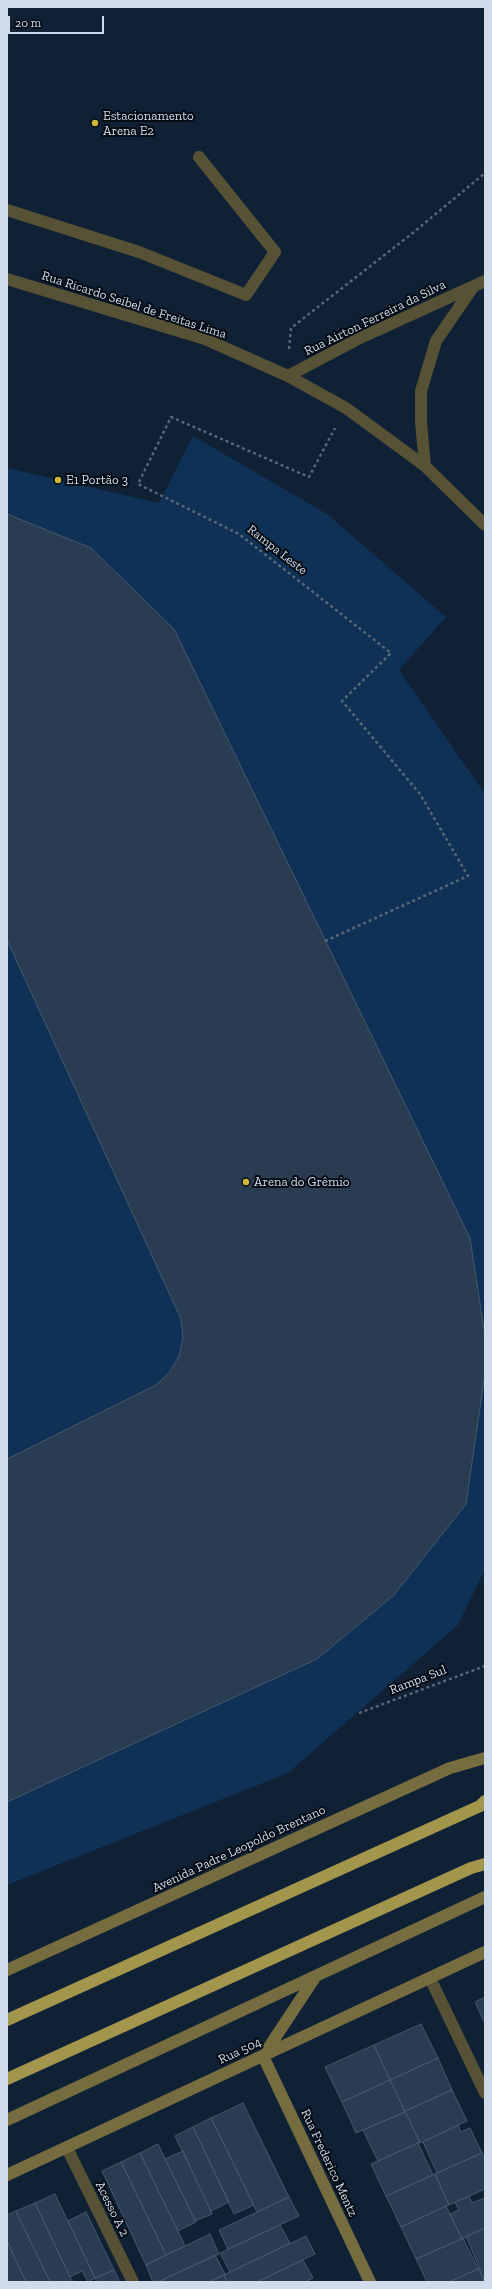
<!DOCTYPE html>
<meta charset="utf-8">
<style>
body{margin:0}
#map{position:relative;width:492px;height:2289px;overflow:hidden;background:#102135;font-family:"Zilla Slab",serif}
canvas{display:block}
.frame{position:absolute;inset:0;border:8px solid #d0dce9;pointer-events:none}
.scale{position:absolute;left:8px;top:16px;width:96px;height:18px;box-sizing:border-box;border:2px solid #d0dce9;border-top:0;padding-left:5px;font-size:12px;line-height:14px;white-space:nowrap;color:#d0dce9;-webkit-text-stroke:3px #040b13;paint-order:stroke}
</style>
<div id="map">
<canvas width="492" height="2289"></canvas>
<div class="frame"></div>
<div class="scale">20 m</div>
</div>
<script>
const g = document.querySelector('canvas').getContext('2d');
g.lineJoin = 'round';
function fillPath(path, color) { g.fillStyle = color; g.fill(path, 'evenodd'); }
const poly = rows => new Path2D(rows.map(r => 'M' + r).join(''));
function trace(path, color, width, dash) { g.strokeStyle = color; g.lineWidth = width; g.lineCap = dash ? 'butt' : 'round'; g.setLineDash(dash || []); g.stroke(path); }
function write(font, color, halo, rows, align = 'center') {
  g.font = font + ' "Zilla Slab",serif'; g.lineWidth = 4; g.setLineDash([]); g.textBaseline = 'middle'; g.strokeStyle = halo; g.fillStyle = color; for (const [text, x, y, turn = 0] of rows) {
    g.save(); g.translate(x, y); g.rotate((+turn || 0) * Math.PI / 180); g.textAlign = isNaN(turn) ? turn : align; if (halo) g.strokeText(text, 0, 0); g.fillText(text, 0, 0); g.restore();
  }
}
const green = poly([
 [193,436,327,514,446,617,399,670,485,794,485,1569,458,1625,288,1773,7,1885,7,468,159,503]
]);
const building = poly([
 [7,514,91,548,174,629,470,1238,485,1336,485,1373,466,1504,394,1595,317,1659,7,1802,7,1459,156,1385,170,1372,179,1356,183,1337,181,1319,7,940,7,514],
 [485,1997,485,2024,475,2002,485,1997],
 [421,2024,438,2058,390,2080,374,2045,421,2024],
 [374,2045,390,2080,342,2102,325,2067,374,2045],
 [438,2058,452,2090,405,2111,390,2080,438,2058],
 [390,2080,405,2112,356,2133,342,2102,390,2080],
 [452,2090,467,2121,420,2143,405,2111,452,2090],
 [243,2103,289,2197,257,2212,211,2118,243,2103],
 [405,2112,420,2142,378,2161,363,2130,405,2112],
 [211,2118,254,2205,234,2214,193,2127,211,2118],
 [458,2125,461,2132,470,2128,482,2153,437,2173,423,2142,458,2125],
 [193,2127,229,2202,211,2211,175,2136,193,2127],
 [418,2143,433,2175,386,2196,371,2164,418,2143],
 [158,2144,196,2222,178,2231,140,2153,158,2144],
 [183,2151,212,2214,195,2221,165,2159,183,2151],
 [140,2153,185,2246,166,2255,121,2162,140,2153],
 [482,2153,485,2159,485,2189,449,2205,435,2174,482,2153],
 [121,2162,166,2255,146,2265,102,2171,121,2162],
 [435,2174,449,2205,401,2227,386,2196,435,2174],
 [55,2194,95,2278,88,2282,82,2271,70,2277,35,2203,55,2194],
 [469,2196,472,2203,485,2198,485,2228,462,2239,450,2214,459,2210,455,2202,469,2196],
 [289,2197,299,2216,228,2249,219,2230,289,2197],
 [35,2203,70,2277,73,2282,50,2282,16,2211,35,2203],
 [446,2206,462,2239,416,2259,401,2227,446,2206],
 [16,2211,50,2282,26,2282,7,2241,7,2215,16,2211],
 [86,2212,114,2270,95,2278,68,2221,86,2212],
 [280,2225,290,2243,230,2272,220,2253,280,2225],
 [485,2228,485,2282,466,2236,485,2228],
 [210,2234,219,2254,158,2282,153,2282,146,2265,210,2234],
 [306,2236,315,2254,257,2282,227,2282,224,2275,306,2236],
 [463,2238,478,2269,449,2282,427,2282,416,2259,463,2238],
 [7,2241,26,2282,7,2282,7,2241],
 [215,2255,225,2274,209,2282,158,2282,215,2255],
 [303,2260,313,2278,305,2282,257,2282,303,2260],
 [478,2268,485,2282,449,2282,478,2269,478,2268],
 [114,2270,120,2282,97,2282,95,2278,114,2270],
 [224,2275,227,2282,209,2282,224,2275]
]);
const path = poly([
 [289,349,291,328,414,232,485,173],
 [325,941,468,876,420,794,342,701,391,653,239,534,138,484,171,417,309,477,335,428],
 [359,1713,485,1666]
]);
const lane = poly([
 [7,210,139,252,246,295,275,252,199,157],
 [67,2148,133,2282]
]);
const street = poly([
 [7,279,205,339,288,376,346,408,425,466,485,525],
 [288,376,360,338,485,281],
 [425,466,421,422,421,391,436,341,473,287],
 [430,1978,485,2093]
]);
const secondary = poly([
 [7,1970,450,1768,485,1758],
 [314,1979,263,2056,370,2282],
 [7,2120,485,1897],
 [7,2175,485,1952]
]);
const highway = poly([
 [7,2020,480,1806,485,1801],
 [7,2079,471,1868,485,1864]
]);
const markers = [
 [95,123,4,"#ceb837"],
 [58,480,4,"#ceb837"],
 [246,1182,4,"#ceb837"]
];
const poiNames = [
 ["Estacionamento",103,116],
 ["Arena E2",103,131],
 ["E1 Portão 3",66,480],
 ["Arena do Grêmio",254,1182]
];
const streetNames = [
 ["Rua Ricardo Seibel de Freitas Lima",134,305,18],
 ["Rua Airton Ferreira da Silva",375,318,-26],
 ["Rampa Leste",277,550,38],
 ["Rampa Sul",418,1680,-21],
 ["Avenida Padre Leopoldo Brentano",239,1849,-25],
 ["Rua 504",240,2051,-25],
 ["Rua Frederico Mentz",329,2163,65],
 ["Acesso A 2",112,2209,64]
];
fillPath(green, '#0e3155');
fillPath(building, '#2a3c52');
trace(building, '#44576e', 1);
trace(path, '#586778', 2.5, [3, 3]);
trace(lane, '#575236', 12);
trace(street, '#575236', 12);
trace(secondary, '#756d40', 12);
trace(highway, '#a2954c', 12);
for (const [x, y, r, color] of markers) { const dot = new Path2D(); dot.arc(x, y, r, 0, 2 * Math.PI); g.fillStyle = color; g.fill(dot); trace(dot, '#040b13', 1.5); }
write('13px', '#d0dce9', '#040b13', poiNames, 'left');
write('13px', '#d0dce9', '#040b13', streetNames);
</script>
